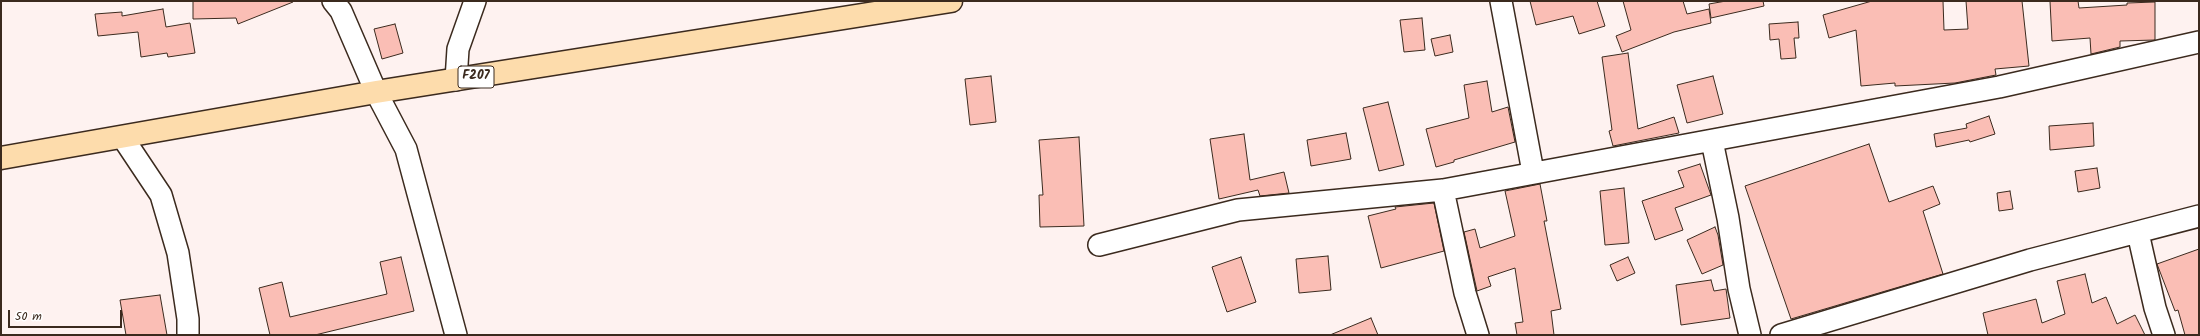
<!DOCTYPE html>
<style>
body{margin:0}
#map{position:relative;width:2200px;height:336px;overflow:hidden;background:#fef2f0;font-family:Kalam,sans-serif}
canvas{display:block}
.frame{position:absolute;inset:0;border:2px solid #3b2a1e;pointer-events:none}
.scale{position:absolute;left:8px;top:310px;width:114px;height:18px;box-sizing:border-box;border:2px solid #3b2a1e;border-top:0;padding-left:5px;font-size:12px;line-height:14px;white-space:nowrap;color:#3b2a1e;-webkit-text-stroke:3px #fff;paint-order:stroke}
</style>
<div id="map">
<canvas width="2200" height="336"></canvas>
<div class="frame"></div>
<div class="scale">50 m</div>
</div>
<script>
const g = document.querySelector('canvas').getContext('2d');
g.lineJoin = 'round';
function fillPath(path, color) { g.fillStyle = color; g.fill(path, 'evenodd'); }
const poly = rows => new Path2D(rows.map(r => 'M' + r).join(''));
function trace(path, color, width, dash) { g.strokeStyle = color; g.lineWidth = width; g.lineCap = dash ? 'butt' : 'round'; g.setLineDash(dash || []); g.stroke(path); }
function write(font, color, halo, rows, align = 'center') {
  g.font = font + ' Kalam,sans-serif'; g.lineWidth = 3; g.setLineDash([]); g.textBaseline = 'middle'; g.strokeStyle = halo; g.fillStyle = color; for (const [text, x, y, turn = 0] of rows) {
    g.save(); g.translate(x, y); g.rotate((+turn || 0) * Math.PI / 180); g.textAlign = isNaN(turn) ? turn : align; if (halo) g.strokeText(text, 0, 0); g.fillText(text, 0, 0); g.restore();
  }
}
const building = poly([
 [193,1,293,1,293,2,238,24,236,18,193,19,193,1],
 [1530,1,1597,1,1605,26,1579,34,1573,16,1536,25,1530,1],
 [1623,1,1683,1,1687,14,1709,9,1711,23,1674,32,1622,52,1616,36,1631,30,1623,1],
 [1726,1,1763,1,1764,6,1711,18,1709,4,1726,1],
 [1872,1,1943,1,1944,30,1968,29,1966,1,2022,1,2029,66,1995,69,1996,75,1955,83,1895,86,1895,83,1861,86,1856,30,1829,38,1823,15,1872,1],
 [2050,1,2078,1,2079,8,2127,5,2127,3,2155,2,2155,40,2120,41,2120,47,2091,54,2090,38,2052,41,2050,1],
 [163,9,166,27,190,23,195,53,168,57,167,53,141,57,138,32,98,36,95,14,122,12,122,16,163,9],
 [1422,18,1425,50,1404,52,1400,20,1422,18],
 [1798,22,1799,38,1794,38,1796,58,1781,59,1779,39,1770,40,1769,24,1798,22],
 [395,24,403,53,382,59,374,29,395,24],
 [1450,35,1453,52,1435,56,1431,39,1450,35],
 [1628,53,1638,129,1674,117,1679,133,1613,146,1609,131,1612,130,1602,57,1628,53],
 [991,76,996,122,970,125,965,79,991,76],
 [1713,76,1723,114,1687,123,1677,85,1713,76],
 [1487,81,1492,112,1508,107,1515,142,1454,160,1454,162,1436,167,1426,129,1469,118,1464,85,1487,81],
 [1388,102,1404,165,1379,171,1363,108,1388,102],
 [1989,116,1995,134,1970,142,1969,140,1936,147,1934,134,1967,128,1966,124,1989,116],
 [2093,123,2094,146,2050,150,2049,126,2093,123],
 [1346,133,1351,159,1311,166,1307,140,1346,133],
 [1244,134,1250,180,1284,172,1289,193,1260,196,1258,190,1219,199,1210,139,1244,134],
 [1079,137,1084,226,1040,227,1039,195,1043,195,1039,140,1079,137],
 [1869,144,1889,202,1933,186,1940,204,1923,211,1943,274,1791,319,1745,186,1869,144],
 [1700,164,1711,195,1675,208,1683,230,1655,240,1642,201,1684,187,1678,171,1700,164],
 [2097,168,2100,188,2078,192,2075,171,2097,168],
 [1540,184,1547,221,1544,221,1561,309,1551,311,1554,335,1517,335,1515,323,1523,322,1515,268,1488,277,1491,286,1477,291,1464,232,1475,229,1480,248,1515,236,1505,191,1540,184],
 [1624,188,1629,243,1605,245,1600,191,1624,188],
 [2010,191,2013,209,1999,211,1997,193,2010,191],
 [1434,203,1444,251,1381,268,1368,216,1396,209,1395,207,1434,203],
 [1715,227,1718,235,1723,265,1702,274,1687,240,1715,227],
 [2199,249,2199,335,2185,335,2178,310,2175,311,2157,264,2199,249],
 [1328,256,1331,290,1299,293,1296,259,1328,256],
 [401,257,414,311,315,335,270,335,259,288,282,282,290,317,387,294,380,262,401,257],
 [1241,257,1256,302,1227,312,1212,267,1241,257],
 [1628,257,1635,273,1617,281,1610,265,1628,257],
 [2085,274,2092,303,2106,297,2117,324,2135,315,2145,335,1988,335,1983,313,2036,299,2042,323,2065,314,2057,281,2085,274],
 [1711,280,1714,291,1726,289,1730,318,1681,325,1676,285,1711,280],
 [160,295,167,335,126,335,120,300,160,295],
 [1371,318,1378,335,1330,335,1371,318]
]);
const minor = poly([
 [333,1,341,11,376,92,406,149,456,335],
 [1501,1,1533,172],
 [456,80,458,49,475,1],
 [123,138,161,195,178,253,188,319,188,335],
 [1712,141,1728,218,1739,289,1750,335],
 [1443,190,1465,293,1478,335],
 [2138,233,2155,308,2164,335],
 [1099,245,1238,210,1443,190,1999,87,2199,42],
 [1781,335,2030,260,2199,216]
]);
const major = poly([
 [1,158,376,92,951,1]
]);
const shields = [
 [476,77,36]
];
const shieldNames = [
 ["F207",476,77]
];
fillPath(building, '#fabeb5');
trace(building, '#3b2a1e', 1);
trace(minor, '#3b2a1e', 24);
trace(major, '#3b2a1e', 25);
trace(minor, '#fff', 21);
trace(major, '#fddcac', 22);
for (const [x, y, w] of shields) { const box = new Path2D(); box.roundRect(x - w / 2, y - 11, w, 22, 3); g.fillStyle = '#fff'; g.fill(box); trace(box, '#3b2a1e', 1); }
write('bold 13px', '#3b2a1e', null, shieldNames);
</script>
